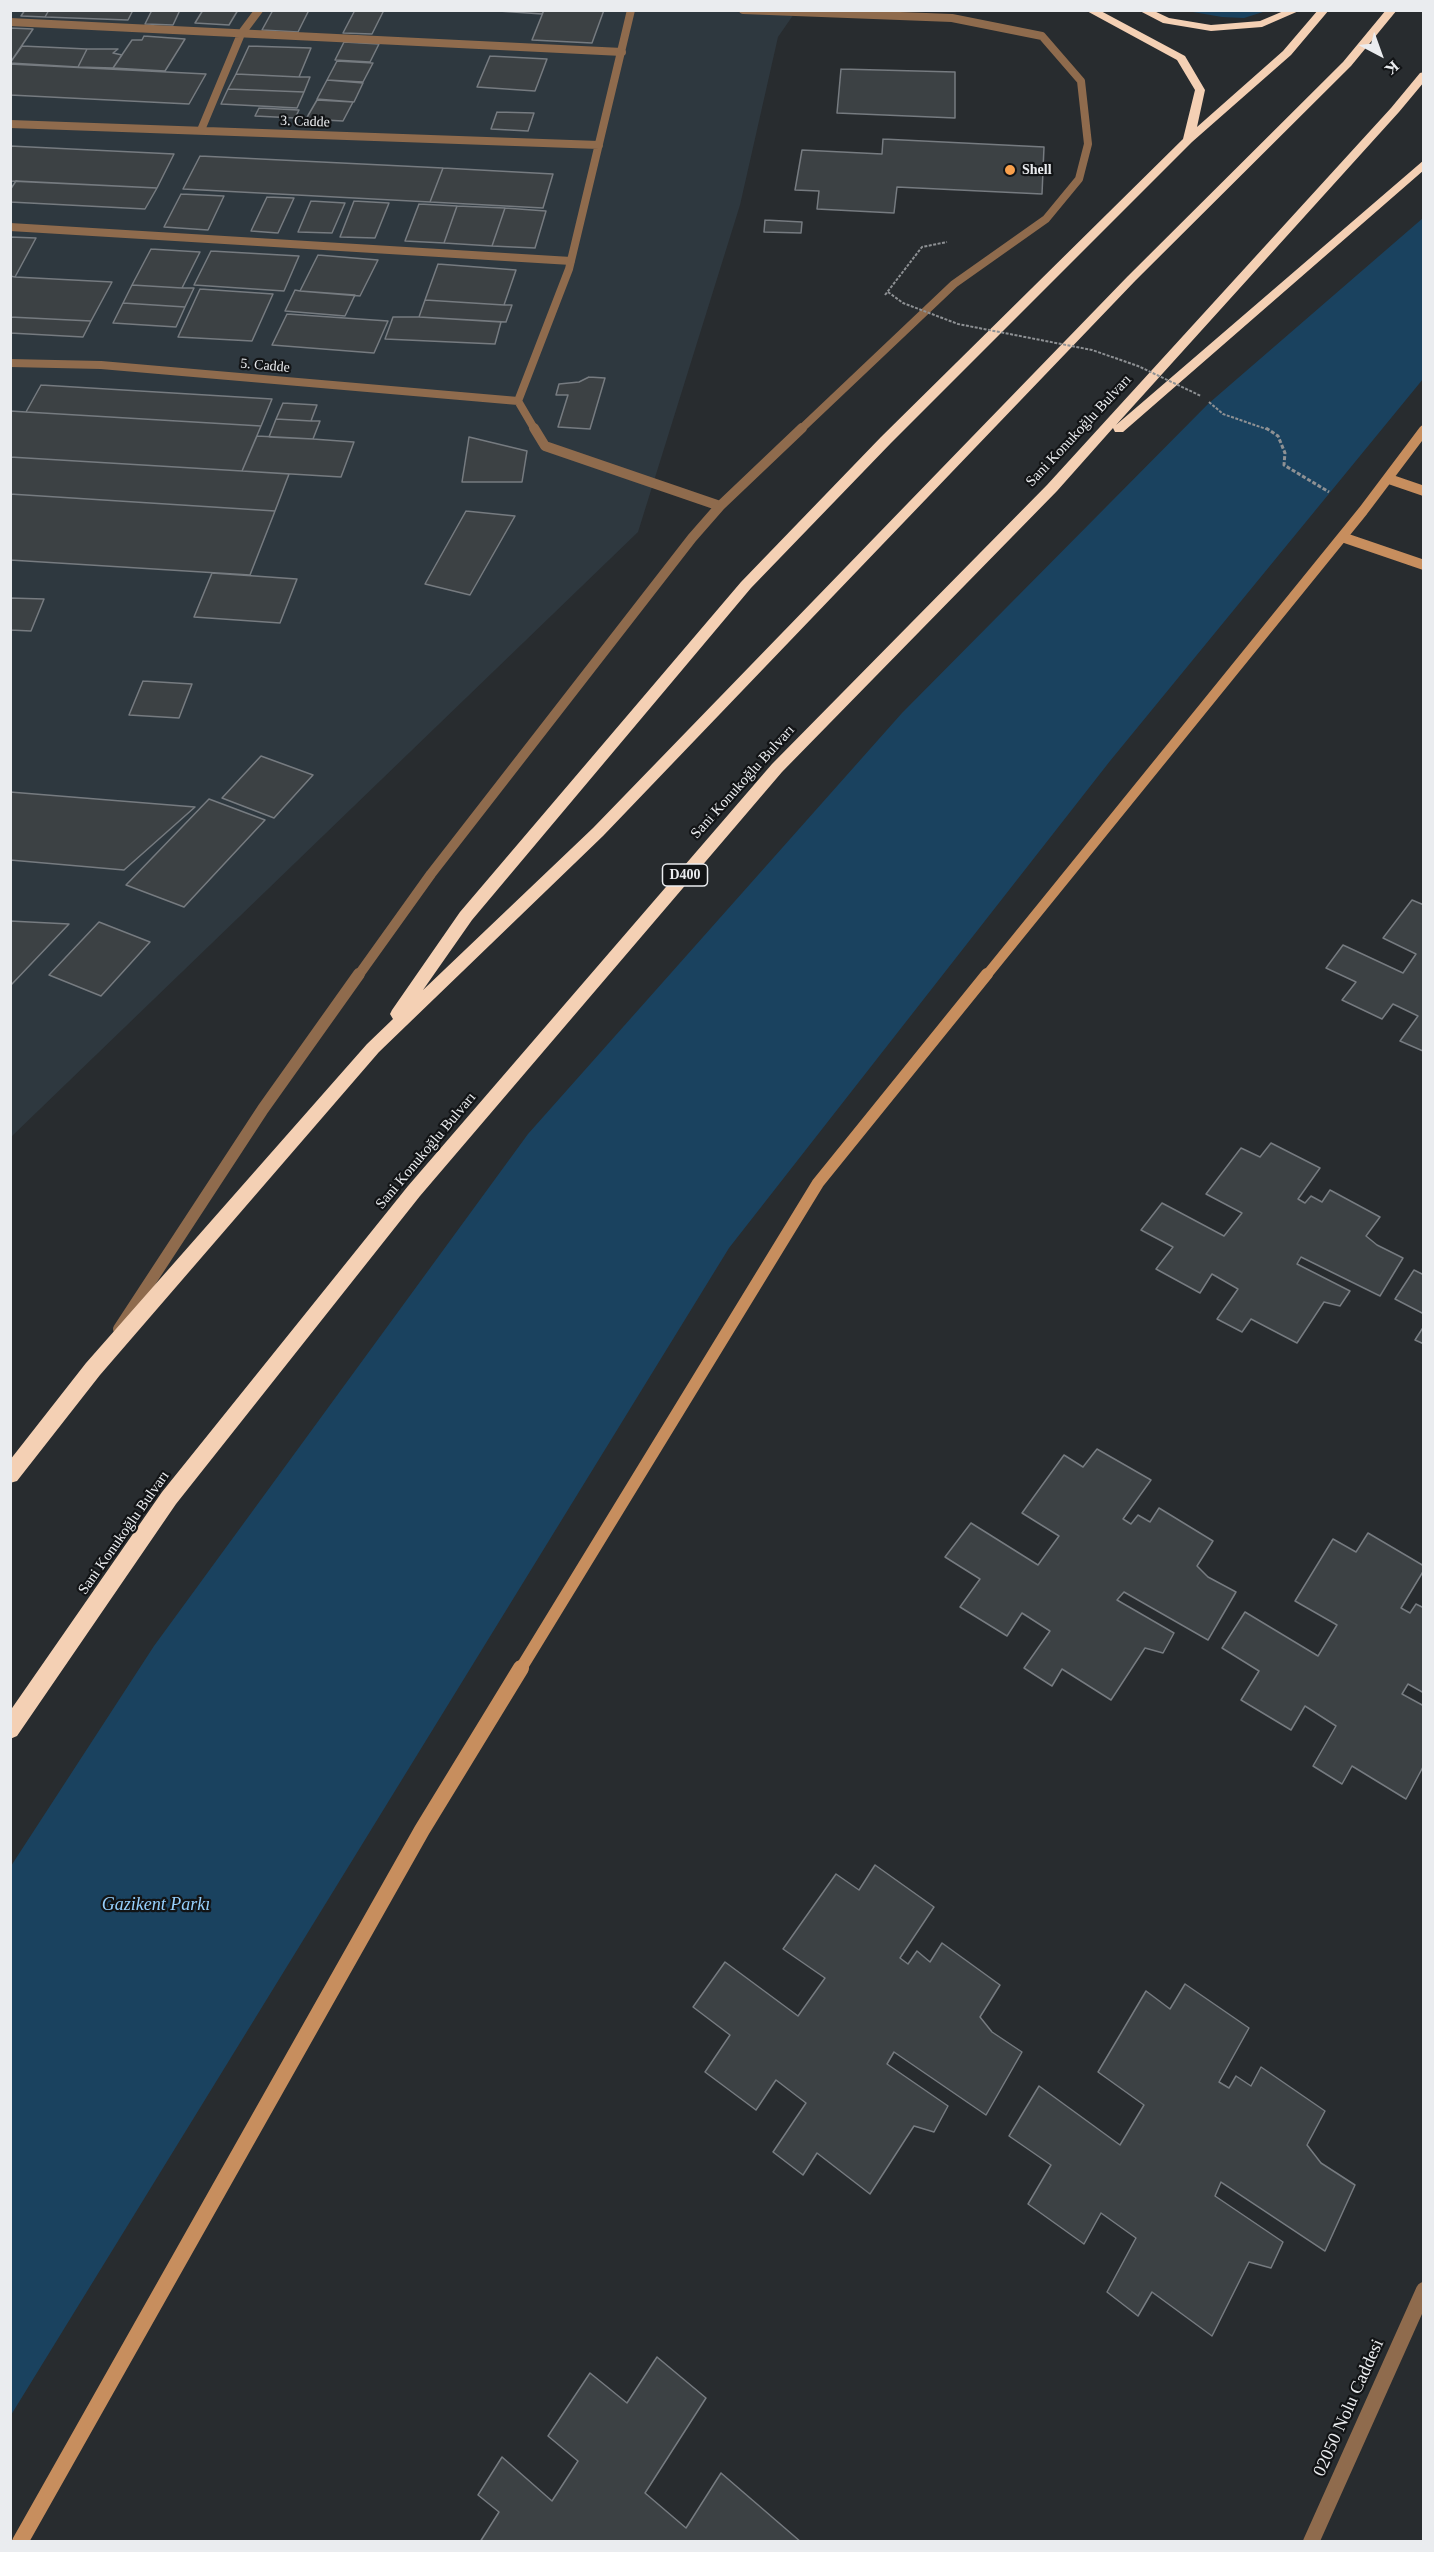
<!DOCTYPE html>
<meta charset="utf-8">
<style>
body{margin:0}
#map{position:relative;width:1434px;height:2552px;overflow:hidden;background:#282c2f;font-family:Georgia,serif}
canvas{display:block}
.frame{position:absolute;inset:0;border:12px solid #eaecef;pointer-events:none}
.north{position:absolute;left:1350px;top:24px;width:60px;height:60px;-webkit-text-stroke:4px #121416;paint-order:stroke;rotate:139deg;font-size:16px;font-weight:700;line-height:24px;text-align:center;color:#eaecef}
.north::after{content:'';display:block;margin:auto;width:21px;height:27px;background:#eaecef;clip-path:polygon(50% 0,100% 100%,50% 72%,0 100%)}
</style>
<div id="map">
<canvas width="1434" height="2552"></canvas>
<div class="frame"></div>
<div class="north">K</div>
</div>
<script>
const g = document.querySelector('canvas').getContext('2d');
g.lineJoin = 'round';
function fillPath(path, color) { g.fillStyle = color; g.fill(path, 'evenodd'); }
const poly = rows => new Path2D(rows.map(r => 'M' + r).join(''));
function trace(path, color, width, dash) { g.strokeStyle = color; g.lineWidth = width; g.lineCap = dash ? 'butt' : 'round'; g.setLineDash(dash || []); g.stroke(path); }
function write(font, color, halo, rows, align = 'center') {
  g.font = font + ' Georgia,serif'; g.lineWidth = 4.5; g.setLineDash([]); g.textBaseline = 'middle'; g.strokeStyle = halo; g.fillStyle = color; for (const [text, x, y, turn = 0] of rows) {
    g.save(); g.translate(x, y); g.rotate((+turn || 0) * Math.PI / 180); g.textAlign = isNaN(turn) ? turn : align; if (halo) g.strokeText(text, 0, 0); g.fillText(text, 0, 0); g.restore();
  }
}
const built = poly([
 [11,11,796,11,778,37,740,205,638,532,11,1137]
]);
const green = poly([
 [1187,11,1266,11,1244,18,1222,17],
 [1423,218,1423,379,1110,761,729,1248,11,2415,11,1866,154,1646,528,1134,902,713,1208,404]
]);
const building = poly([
 [25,10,49,10,45,17,21,16,25,10],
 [49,10,133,10,128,20,45,17,49,10],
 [152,10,180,10,173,25,145,24,152,10],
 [203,10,238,10,229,25,195,23,203,10],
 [273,10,309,10,298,32,262,30,273,10],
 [355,10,384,10,372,34,343,33,355,10],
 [484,10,544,10,542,14,484,10],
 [544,10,604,10,592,43,532,40,544,10],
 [10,28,33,29,10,63,10,28],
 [144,36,185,39,165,71,113,68,132,40,142,40,144,36],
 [344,42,379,44,370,62,335,60,344,42],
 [22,46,87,49,78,67,10,63,22,46],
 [249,46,311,48,299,77,236,74,249,46],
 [87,49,118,49,113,53,122,55,113,68,78,67,87,49],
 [490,56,547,59,535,91,477,87,490,56],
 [337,61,373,63,363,82,327,80,337,61],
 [10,64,206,74,189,104,10,95,10,64],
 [841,69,955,72,955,118,837,113,841,69],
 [236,74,299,77,310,77,304,92,228,89,236,74],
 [327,80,363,83,354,102,317,99,327,80],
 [228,89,304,92,297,108,221,104,228,89],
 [317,100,353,102,343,121,306,119,317,100],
 [259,108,299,110,295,118,255,116,259,108],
 [497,112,534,113,528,131,491,129,497,112],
 [883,139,1044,147,1042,194,897,187,894,213,817,209,819,191,795,190,802,150,882,154,883,139],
 [10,146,174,154,157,188,10,181,10,146],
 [200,156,443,168,430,202,183,189,200,156],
 [443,168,553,174,543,208,430,202,443,168],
 [16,181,157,188,145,209,10,202,10,190,16,181],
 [181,194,224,196,208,230,164,227,181,194],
 [267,197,294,198,278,233,251,231,267,197],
 [311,201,345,203,332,233,298,232,311,201],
 [354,201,389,203,375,238,340,237,354,201],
 [419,204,457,206,444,243,405,241,419,204],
 [457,206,505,208,492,246,444,243,457,206],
 [505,208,546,211,535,248,492,246,505,208],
 [765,220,802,222,801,233,764,232,765,220],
 [10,237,36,238,15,277,10,276,10,237],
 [151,249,200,252,182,288,132,285,151,249],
 [211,251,299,256,284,291,194,285,211,251],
 [318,255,378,260,360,296,300,291,318,255],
 [438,264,516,270,504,305,425,300,438,264],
 [10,276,15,277,112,282,91,321,10,317,10,276],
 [132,285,182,288,194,288,185,307,123,303,132,285],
 [200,289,273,294,252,341,178,337,200,289],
 [295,290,300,291,355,295,345,316,285,311,295,290],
 [425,300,504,305,512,305,506,322,419,317,425,300],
 [123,303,185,307,176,327,113,323,123,303],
 [287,314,388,321,374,353,272,345,287,314],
 [10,317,91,321,83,337,10,333,10,317],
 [393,317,419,317,501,322,495,344,385,339,393,317],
 [589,377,605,378,590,429,558,427,568,395,556,395,559,384,579,382,589,377],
 [41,385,272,399,261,426,26,412,41,385],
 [283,403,317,405,311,421,276,419,283,403],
 [10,411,26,412,261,426,242,471,10,457,10,411],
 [276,419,311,421,320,421,313,439,269,437,276,419],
 [257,436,313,439,354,442,341,477,242,471,257,436],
 [469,437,527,451,522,482,462,482,469,437],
 [10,457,242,471,289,474,275,511,10,494,10,457],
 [10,494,275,511,250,575,10,560,10,494],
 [466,511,515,516,470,595,425,584,466,511],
 [212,573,297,579,280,623,194,617,212,573],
 [10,598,44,599,31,631,10,630,10,598],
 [143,681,192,684,179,718,129,715,143,681],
 [261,756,313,775,274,818,222,798,261,756],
 [10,792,195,807,124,870,10,860,10,792],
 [209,799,265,820,184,907,126,885,209,799],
 [1412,900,1424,905,1423,1051,1400,1041,1418,1016,1393,1004,1382,1019,1342,1000,1356,982,1326,968,1343,945,1403,973,1416,954,1383,938,1412,900],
 [10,921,69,924,12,984,10,984,10,921],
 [99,922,150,942,101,996,49,975,99,922],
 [1271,1143,1320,1168,1298,1199,1305,1203,1311,1196,1322,1202,1330,1190,1380,1217,1366,1236,1377,1245,1403,1258,1380,1296,1301,1257,1297,1264,1350,1291,1340,1306,1324,1302,1297,1343,1251,1319,1242,1332,1217,1319,1238,1289,1212,1274,1200,1293,1156,1269,1173,1247,1141,1230,1162,1203,1224,1236,1242,1213,1206,1194,1241,1148,1260,1157,1271,1143],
 [1414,1270,1424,1275,1424,1314,1395,1299,1414,1270],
 [1424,1326,1424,1344,1415,1340,1424,1326],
 [1097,1449,1151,1480,1123,1519,1131,1524,1138,1515,1150,1522,1159,1508,1213,1541,1197,1566,1208,1577,1236,1592,1208,1640,1124,1592,1117,1600,1174,1633,1163,1653,1145,1648,1111,1700,1062,1669,1052,1686,1024,1668,1050,1631,1022,1613,1007,1636,960,1607,980,1579,945,1557,971,1523,1038,1565,1059,1536,1022,1513,1064,1455,1083,1467,1097,1449],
 [1368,1533,1424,1566,1424,1570,1401,1608,1410,1613,1416,1604,1424,1608,1424,1693,1408,1684,1402,1694,1424,1706,1424,1765,1406,1799,1352,1766,1342,1784,1313,1766,1336,1726,1305,1706,1291,1730,1241,1700,1259,1671,1222,1648,1245,1612,1318,1656,1337,1625,1295,1601,1333,1539,1356,1552,1368,1533],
 [875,1865,934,1907,900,1958,908,1964,917,1951,930,1962,942,1943,1000,1985,980,2017,992,2032,1022,2052,986,2115,894,2052,887,2064,948,2106,934,2132,914,2126,870,2194,817,2153,803,2175,773,2152,806,2103,776,2080,756,2110,705,2072,730,2035,693,2007,725,1962,798,2016,825,1978,783,1949,836,1874,859,1890,875,1865],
 [1185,1984,1249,2028,1219,2082,1229,2088,1236,2076,1251,2086,1261,2067,1325,2111,1307,2145,1321,2163,1355,2185,1325,2251,1221,2182,1215,2196,1283,2242,1271,2268,1249,2262,1212,2336,1152,2292,1138,2316,1107,2292,1136,2238,1101,2213,1084,2244,1028,2204,1051,2165,1009,2136,1039,2086,1120,2145,1144,2105,1098,2072,1146,1991,1170,2009,1185,1984],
 [657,2357,706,2398,645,2493,686,2528,721,2473,801,2542,480,2542,499,2512,478,2495,502,2457,552,2501,578,2461,548,2436,590,2373,627,2403,657,2357]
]);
const pathFar1 = poly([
 [885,295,922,247,947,242],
 [1209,402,1223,414,1269,430]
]);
const path = poly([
 [1266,428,1278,436,1285,453,1284,465,1329,492]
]);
const streetFar3 = poly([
 [743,10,952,18,1042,36,1081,81,1088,144,1079,179,1046,219,954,284,800,430],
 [10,22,622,52],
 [10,124,599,145],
 [201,130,241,34,259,10],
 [10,227,571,261],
 [10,363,101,365,518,401],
 [535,430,518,401,569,269,631,10]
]);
const streetFar2 = poly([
 [534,428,545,446,720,506],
 [358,976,431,874,692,538,720,506,802,428]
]);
const streetFar1 = poly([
 [119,1329,263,1109,359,974]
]);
const street = poly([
 [1311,2542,1424,2290]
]);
const secondaryFar2 = poly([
 [1389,479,1424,491],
 [1342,537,1424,565],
 [986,976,1363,511,1424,430]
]);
const secondaryFar1 = poly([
 [520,1670,818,1183,987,974]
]);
const secondary = poly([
 [20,2542,422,1830,521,1668]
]);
const highway = poly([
 [1085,10,1099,10,1185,56,1205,90,1197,127,1283,51,1318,10,1329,10,1291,55,1192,142,891,443,751,588,472,920,423,990,593,828,1128,276,1343,62,1386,10,1397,10,1351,66,1136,280,603,836,379,1052,100,1375,17,1481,10,1483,10,1460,86,1363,367,1044,393,1019,390,1014,392,1010,460,912,741,582,881,437,1183,139,1195,90,1177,60,1085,10],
 [1138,10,1152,10,1169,18,1211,25,1260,21,1286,10,1301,10,1262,27,1211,31,1163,23,1138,10],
 [1424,72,1424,82,1399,112,1116,425,1424,160,1424,170,1123,432,1115,432,1113,428,1057,491,782,772,420,1196,176,1504,17,1736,10,1739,10,1711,162,1492,408,1186,772,764,1047,485,1391,108,1420,73,1424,72]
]);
const pathBridge = poly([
 [888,292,903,303,958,324,1092,350,1138,366,1201,396]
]);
const markers = [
 [1010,170,6,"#f9a04c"]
];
const farStreetnames = [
 ["3. Cadde",305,122,2],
 ["5. Cadde",265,366,5]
];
const farPoinames = [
 ["Shell",1022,170]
];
const shields = [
 [685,875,45]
];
const shieldNames = [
 ["D400",685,875]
];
const streetNames = [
 ["Sani Konukoğlu Bulvarı",1079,431,-47],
 ["Sani Konukoğlu Bulvarı",743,782,-48],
 ["Sani Konukoğlu Bulvarı",426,1151,-50],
 ["Sani Konukoğlu Bulvarı",124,1533,-55]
];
const nearParknames = [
 ["Gazikent Parkı",156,1905]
];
const nearStreetnames = [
 ["02050 Nolu Caddesi",1349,2408,-66]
];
fillPath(built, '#2e383f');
fillPath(green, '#1a425f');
fillPath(building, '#3c4144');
trace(building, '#767b80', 1.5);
trace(pathFar1, '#8e9194', 2, [3, 1.5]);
trace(path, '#8e9194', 3, [4, 2]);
trace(streetFar3, '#8f6b4d', 8);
trace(streetFar2, '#8f6b4d', 10);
trace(streetFar1, '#8f6b4d', 12);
trace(street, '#8f6b4d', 16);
trace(secondaryFar2, '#c78e5e', 10);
trace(secondaryFar1, '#c78e5e', 12);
trace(secondary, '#c78e5e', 16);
fillPath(highway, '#f4d0b4');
trace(pathBridge, '#8e9194', 2, [3, 1.5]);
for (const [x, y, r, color] of markers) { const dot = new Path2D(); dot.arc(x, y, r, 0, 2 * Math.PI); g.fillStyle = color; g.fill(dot); trace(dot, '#121416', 2); }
write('14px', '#eaecef', '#121416', farStreetnames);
write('bold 14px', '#eaecef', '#121416', farPoinames, 'left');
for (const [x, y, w] of shields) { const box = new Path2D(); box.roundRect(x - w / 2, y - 11, w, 22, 4.5); g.fillStyle = '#121416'; g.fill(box); trace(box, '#eaecef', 1.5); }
write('bold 14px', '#eaecef', null, shieldNames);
write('15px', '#eaecef', '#121416', streetNames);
write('italic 18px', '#96d0fd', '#121416', nearParknames);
write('18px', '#eaecef', '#121416', nearStreetnames);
</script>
